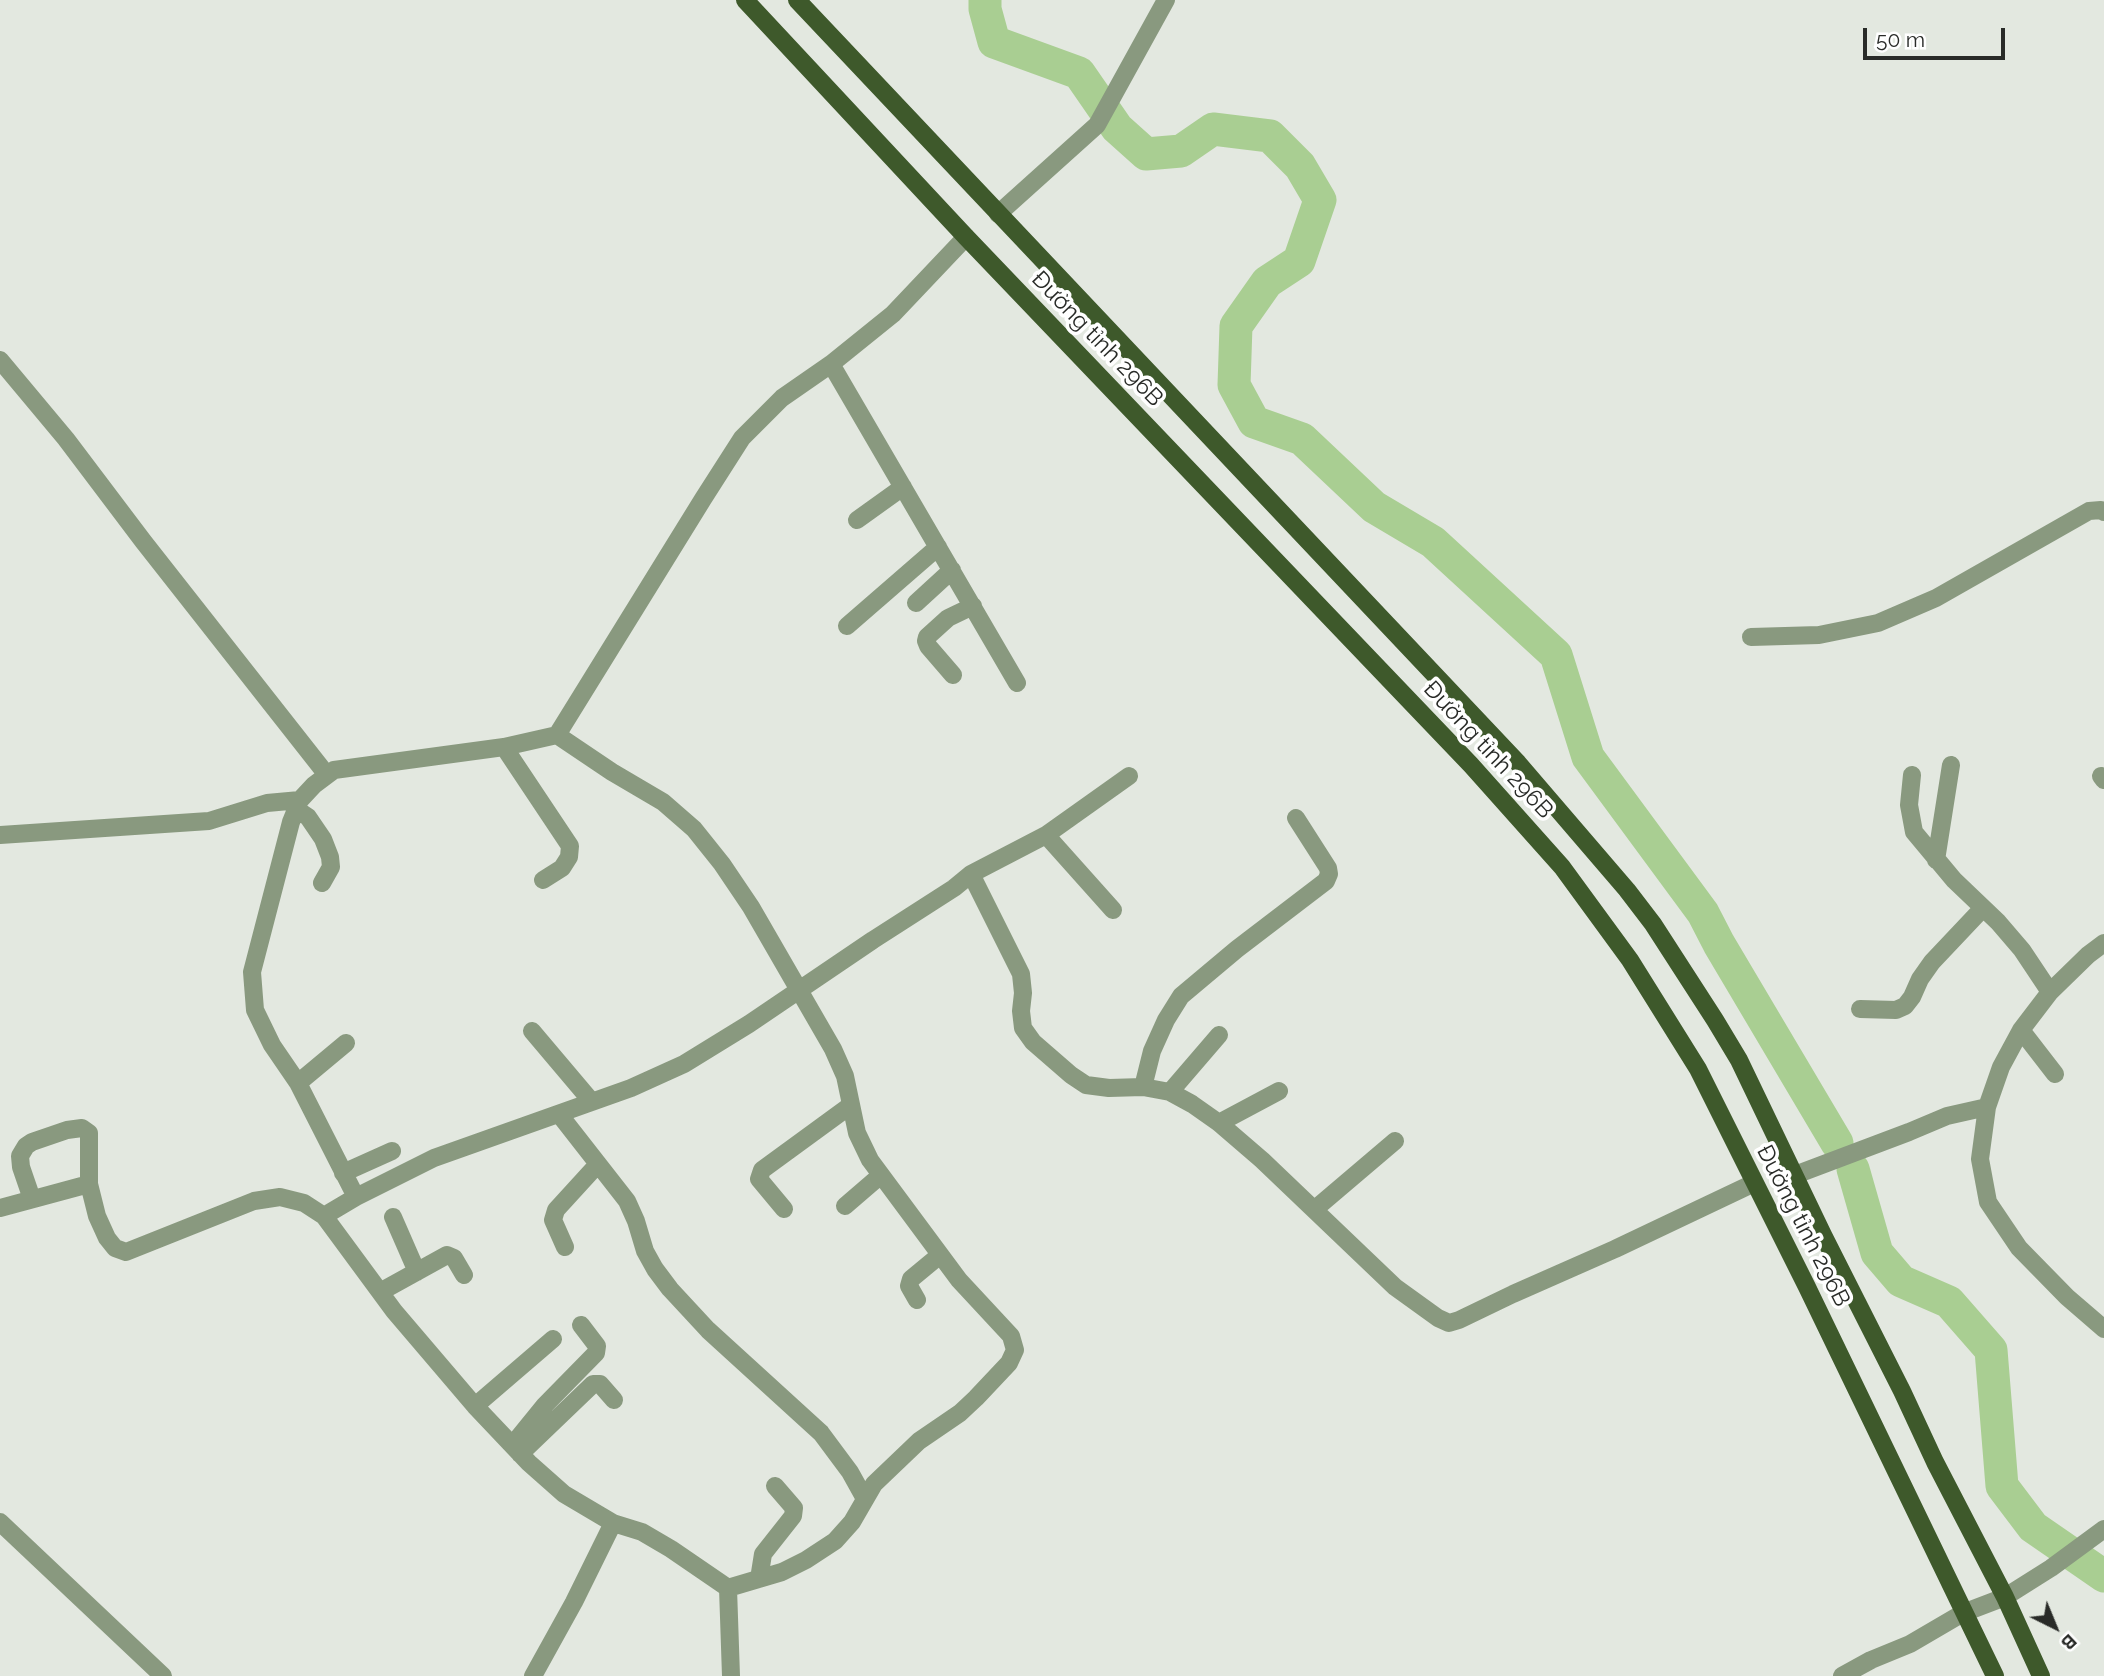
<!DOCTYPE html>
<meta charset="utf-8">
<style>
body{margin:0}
#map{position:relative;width:2104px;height:1676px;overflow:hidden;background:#e3e8e0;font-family:Raleway,sans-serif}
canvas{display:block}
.north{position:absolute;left:2020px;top:1592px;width:70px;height:70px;-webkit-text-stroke:5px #fff;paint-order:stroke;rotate:137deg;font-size:19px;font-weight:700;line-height:28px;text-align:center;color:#292b28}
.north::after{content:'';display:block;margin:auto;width:24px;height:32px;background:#292b28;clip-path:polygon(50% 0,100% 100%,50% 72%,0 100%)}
.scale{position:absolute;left:1863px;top:28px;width:142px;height:32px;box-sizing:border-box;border:4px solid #292b28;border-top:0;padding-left:9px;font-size:21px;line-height:24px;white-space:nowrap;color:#292b28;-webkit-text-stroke:5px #fff;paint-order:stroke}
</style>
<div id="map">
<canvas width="2104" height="1676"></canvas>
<div class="north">B</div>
<div class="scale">50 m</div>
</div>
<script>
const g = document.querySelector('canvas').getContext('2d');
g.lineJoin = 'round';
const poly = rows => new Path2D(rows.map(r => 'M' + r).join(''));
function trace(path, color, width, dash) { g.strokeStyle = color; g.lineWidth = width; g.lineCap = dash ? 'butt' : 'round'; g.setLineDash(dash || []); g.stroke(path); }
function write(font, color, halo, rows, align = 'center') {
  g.font = font + ' Raleway,sans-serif'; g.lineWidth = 7; g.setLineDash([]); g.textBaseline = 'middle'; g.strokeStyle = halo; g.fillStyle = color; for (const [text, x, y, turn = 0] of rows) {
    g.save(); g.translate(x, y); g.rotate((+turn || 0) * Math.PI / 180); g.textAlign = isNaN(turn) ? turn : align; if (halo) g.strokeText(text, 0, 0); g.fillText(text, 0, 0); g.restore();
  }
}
const river = poly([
 [985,0,985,9,994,42,1079,73,1117,128,1146,154,1181,151,1213,129,1270,136,1300,166,1320,200,1299,261,1267,282,1236,326,1234,385,1254,422,1302,439,1374,507,1433,542,1556,655,1588,757,1703,913,1719,944,1837,1143],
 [1853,1169,1877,1253,1901,1281,1949,1302,1991,1350,2002,1486,2033,1527,2104,1576]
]);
const minor = poly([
 [998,214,1097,125,1166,0],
 [0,360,66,439,143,541,327,775],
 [831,364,893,314,966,237],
 [857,520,903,487],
 [916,603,952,570],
 [847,626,938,547],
 [1751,637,1819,635,1878,623,1936,598,2089,511,2101,510,2104,512],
 [953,675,928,646,926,641,927,637,948,618,973,606],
 [557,735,612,772,663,802,694,829,722,864,751,907,833,1049,845,1076,857,1133,870,1160,959,1280,1011,1336,1015,1350,1009,1363,976,1398,960,1413,919,1441,874,1484,852,1522,835,1541,806,1560,782,1572,728,1588],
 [504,747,570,846,569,857,562,868,543,880],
 [1912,775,1909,805,1914,832,1954,880,1998,922,2022,950,2050,992],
 [2101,776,2104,780],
 [296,809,308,817,323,839,330,857,331,867,322,883],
 [0,835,209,821,267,803,300,800],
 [1046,835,1113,910],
 [1936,860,1951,765],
 [971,874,1021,974,1023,993,1021,1011,1023,1028,1033,1042,1071,1075,1086,1085,1109,1088,1143,1087,1170,1092,1192,1104,1219,1123,1262,1160,1395,1287,1438,1318,1449,1323,1459,1320,1513,1294,1615,1249,1754,1183],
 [2104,943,2088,955,2050,992,2021,1030,2001,1067,1987,1107,1980,1159,1988,1202,2019,1248,2067,1297,2104,1329],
 [1860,1009,1896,1010,1905,1006,1912,997,1920,979,1932,962,1983,908],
 [2021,1030,2055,1074],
 [532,1031,592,1102],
 [298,1083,346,1043],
 [1143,1087,1152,1051,1166,1020,1181,996,1237,949,1326,881,1329,874,1328,868,1296,818],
 [1170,1092,1219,1035],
 [559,1114,627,1201,636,1221,645,1251,655,1269,670,1289,708,1330,821,1433,850,1472,865,1499],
 [1219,1123,1279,1091],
 [343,1173,392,1151],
 [1795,1175,1909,1132,1947,1116,1987,1107],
 [356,1197,298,1083,272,1045,255,1010,252,972,291,822,300,800,314,785,334,770,504,747,557,735,703,499,742,438,782,398,831,364,1017,683],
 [32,1199,21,1167,20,1156,26,1146,32,1142,67,1130,82,1128,89,1133,89,1184,97,1216,107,1238,115,1248,126,1252,254,1201,280,1197,304,1203,324,1216,394,1311,475,1406,529,1463,564,1494,613,1523,642,1532,671,1549,728,1588,731,1676],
 [845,1206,881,1175],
 [0,1208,89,1184],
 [784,1209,759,1179,762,1170,851,1105],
 [1315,1209,1395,1141],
 [324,1216,356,1197,434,1158,631,1088,684,1064,749,1024,873,940,954,888,971,874,1046,835,1129,776],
 [393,1217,417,1272],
 [565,1247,553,1220,556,1210,598,1164],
 [380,1292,447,1255,454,1258,464,1275],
 [917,1300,909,1286,911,1279,940,1255],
 [475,1406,553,1339],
 [519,1437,545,1405,596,1353,597,1346,581,1325],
 [520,1454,593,1384,600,1384,614,1400],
 [0,1522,163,1676],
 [759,1579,763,1554,793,1516,794,1508,775,1486],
 [533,1676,574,1602,613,1523],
 [1842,1676,1871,1660,1910,1644,1963,1613,2005,1597,2051,1568,2104,1529]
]);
const major = poly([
 [745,0,966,237,1471,765,1562,867,1630,960,1698,1069,1807,1287,1995,1676],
 [797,0,1518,763,1627,890,1653,924,1715,1020,1739,1060,1823,1235,1902,1391,1935,1462,2005,1597,2041,1676]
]);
const streetNames = [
 ["Đường tỉnh 296B",1097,339,46],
 ["Đường tỉnh 296B",1488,750,47],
 ["Đường tỉnh 296B",1803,1226,63]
];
trace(river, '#a9ce92', 33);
trace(minor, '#89997f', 18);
trace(major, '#3e592b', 18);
write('23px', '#292b28', '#fff', streetNames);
</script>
